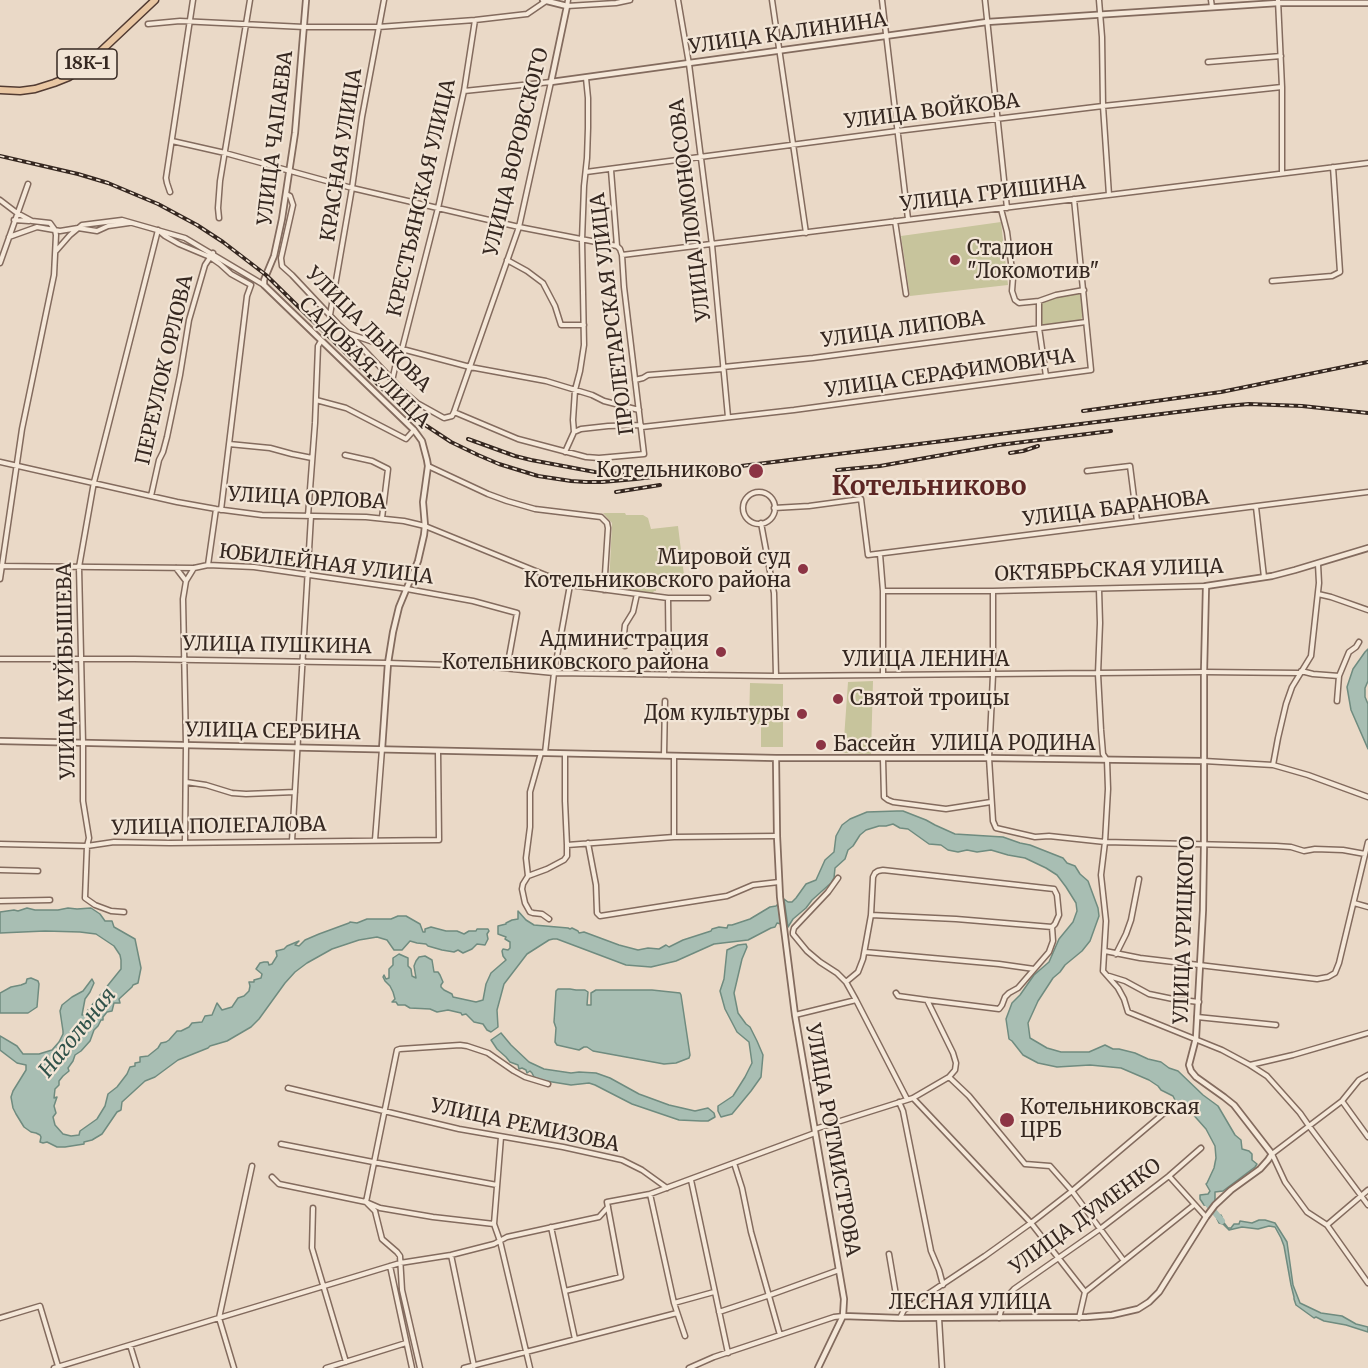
<!DOCTYPE html>
<meta charset="utf-8">
<style>
body{margin:0}
canvas{display:block;background:#ead9c7}
</style>
<canvas width="1368" height="1368"></canvas>
<script>
const g = document.querySelector('canvas').getContext('2d');
g.lineJoin = 'round';
function fillPath(path, color) { g.fillStyle = color; g.fill(path, 'evenodd'); }
const poly = rows => new Path2D(rows.map(r => 'M' + r).join(''));
function trace(path, color, width, dash) { g.strokeStyle = color; g.lineWidth = width; g.lineCap = dash ? 'butt' : 'round'; g.setLineDash(dash || []); g.stroke(path); }
function write(font, color, halo, rows, align = 'center') {
  g.font = font + ' Merriweather,serif'; g.lineWidth = 4.5; g.setLineDash([]); g.textBaseline = 'middle'; g.strokeStyle = halo; g.fillStyle = color; for (const [text, x, y, turn = 0] of rows) {
    g.save(); g.translate(x, y); g.rotate((+turn || 0) * Math.PI / 180); g.textAlign = isNaN(turn) ? turn : align; if (halo) g.strokeText(text, 0, 0); g.fillText(text, 0, 0); g.restore();
  }
}
const green = poly([
 [1001,222,1008,285,910,296,901,236],
 [1078,293,1082,296,1083,313,1081,321,1041,326,1039,306,1041,302,1057,296],
 [603,513,625,513,626,515,643,515,648,518,651,529,678,526,684,575,657,578,656,591,654,591,652,594,609,587,612,523],
 [873,681,871,754,843,753,848,682],
 [750,683,783,684,783,747,761,747,761,724,749,724]
]);
const water = poly([
 [1368,649,1368,681,1365,688,1365,697,1368,704,1368,749,1351,710,1347,687,1353,669,1365,652,1368,649],
 [897,811,903,811,926,820,935,825,955,834,1003,837,1020,843,1030,845,1063,858,1067,863,1075,866,1080,874,1088,881,1098,908,1099,916,1090,941,1082,951,1065,965,1060,972,1053,978,1038,1001,1028,1023,1030,1038,1047,1048,1061,1052,1089,1052,1105,1045,1113,1049,1119,1049,1135,1053,1148,1059,1161,1062,1169,1068,1178,1071,1203,1095,1218,1106,1235,1135,1241,1140,1242,1149,1249,1151,1252,1154,1252,1160,1257,1164,1255,1167,1223,1191,1215,1192,1215,1200,1213,1204,1210,1206,1204,1205,1200,1199,1200,1195,1208,1194,1210,1191,1206,1184,1207,1183,1214,1168,1216,1158,1215,1146,1206,1129,1190,1111,1175,1100,1173,1096,1161,1090,1158,1086,1149,1080,1121,1068,1090,1065,1057,1067,1038,1063,1023,1055,1012,1041,1009,1039,1006,1019,1012,1003,1020,995,1034,975,1049,962,1059,939,1073,922,1077,911,1076,903,1066,887,1057,875,1046,868,1025,858,1008,855,991,850,977,852,967,850,958,852,948,850,941,845,929,844,908,829,900,828,893,824,886,826,879,826,866,830,860,835,853,846,848,850,845,859,835,868,834,878,831,883,812,900,806,908,793,919,788,927,784,899,788,902,792,902,796,898,806,884,816,880,825,860,834,852,836,836,842,825,850,819,867,812,897,811],
 [778,904,781,924,777,923,775,927,771,928,748,940,714,944,676,961,651,967,626,965,557,939,553,939,549,940,527,954,504,984,497,1010,498,1027,491,1032,487,1030,483,1024,474,1022,466,1014,462,1015,461,1013,448,1010,437,1012,430,1009,410,1008,405,1005,398,1005,396,1002,392,1002,395,999,393,992,390,986,385,981,383,977,384,975,386,979,389,978,389,969,393,965,393,958,399,954,408,958,408,966,411,969,412,976,416,978,414,966,416,961,419,957,425,956,432,960,434,972,438,972,440,975,443,982,441,985,441,987,444,990,452,994,453,997,476,1002,483,1000,486,984,491,973,506,960,503,956,502,951,503,949,508,950,510,948,510,942,505,939,506,937,498,934,498,926,506,924,506,923,512,920,518,919,518,911,526,920,534,925,568,928,570,929,572,928,578,931,579,933,584,932,619,945,638,950,648,948,659,949,666,945,669,947,683,940,711,931,712,929,719,927,727,928,728,925,732,925,750,919,770,907,776,906,778,904],
 [27,908,35,910,58,910,68,908,77,909,91,908,100,914,105,921,112,921,114,927,135,939,141,968,138,983,133,985,132,987,119,999,120,1003,114,1003,112,1011,107,1012,103,1017,103,1020,101,1020,98,1026,94,1030,90,1041,81,1051,75,1055,73,1061,68,1068,69,1071,63,1076,59,1081,59,1085,55,1089,54,1098,57,1097,54,1106,56,1113,53,1117,55,1125,63,1134,71,1136,79,1135,80,1131,97,1119,105,1106,108,1094,117,1087,127,1074,130,1067,135,1066,135,1063,140,1062,140,1057,148,1056,158,1048,161,1043,166,1042,169,1040,177,1031,181,1031,189,1027,192,1023,202,1022,205,1016,212,1015,217,1003,222,1010,232,1007,238,998,244,996,249,991,250,986,249,982,254,982,254,980,261,978,262,974,256,969,260,963,264,962,268,962,269,965,272,964,277,956,276,951,284,949,287,946,299,941,295,945,299,946,305,940,319,934,349,923,350,922,357,923,367,919,391,919,398,916,406,916,420,924,423,932,425,932,425,929,431,927,446,931,457,931,464,934,469,931,476,931,477,929,488,929,489,931,487,934,488,939,485,945,477,944,472,949,463,953,458,950,454,952,442,950,428,946,426,944,417,943,410,941,402,950,394,950,387,940,377,937,359,940,332,949,307,963,295,972,285,983,259,1019,251,1027,227,1041,210,1046,208,1048,178,1060,155,1077,145,1081,122,1102,121,1110,117,1112,102,1134,92,1140,84,1142,84,1144,65,1147,57,1147,47,1142,43,1143,40,1142,41,1137,40,1135,36,1133,31,1132,24,1127,16,1114,13,1108,11,1097,13,1091,26,1070,26,1065,17,1063,0,1050,0,1036,17,1046,23,1054,39,1054,52,1050,59,1042,63,1034,63,1031,60,1011,62,1005,72,997,83,991,92,979,94,983,90,992,85,999,82,1015,84,1015,121,969,121,960,120,955,114,946,96,934,80,932,45,931,0,933,0,912,14,910,18,911,27,908],
 [746,944,747,947,742,959,734,993,738,1013,746,1024,750,1027,757,1041,763,1055,761,1077,751,1091,732,1114,721,1117,718,1111,718,1106,733,1096,745,1077,752,1063,749,1042,737,1032,725,1009,720,991,724,979,727,950,738,945,746,944],
 [31,978,38,981,39,984,37,1007,28,1013,0,1013,0,993,11,987,21,985,26,983,27,979,31,978],
 [558,989,570,989,576,990,585,990,588,992,587,1005,591,1005,591,993,596,990,652,990,680,993,681,995,690,1055,689,1058,676,1063,664,1064,593,1051,587,1047,584,1047,579,1050,557,1045,555,1042,556,1028,554,1022,556,991,558,989],
 [501,1033,511,1045,529,1062,544,1069,571,1073,579,1072,596,1073,610,1078,639,1094,669,1105,695,1111,708,1108,714,1113,715,1117,708,1121,701,1121,679,1120,632,1104,595,1085,589,1083,571,1085,540,1080,534,1077,532,1073,530,1071,527,1073,526,1070,522,1068,519,1069,518,1065,510,1062,506,1057,497,1049,491,1040,501,1033],
 [1221,1215,1222,1217,1221,1219,1228,1228,1231,1228,1234,1224,1239,1224,1240,1221,1252,1223,1259,1220,1265,1220,1275,1223,1287,1242,1293,1285,1300,1303,1321,1313,1342,1316,1356,1324,1368,1327,1368,1332,1346,1325,1324,1321,1316,1317,1314,1318,1296,1305,1294,1299,1294,1297,1291,1285,1284,1246,1281,1238,1275,1227,1269,1226,1258,1229,1242,1227,1229,1230,1223,1224,1219,1223,1217,1219,1218,1216,1221,1215]
]);
const river = poly([
 [1208,1200,1207,1203,1222,1221]
]);
const minor = poly([
 [568,0,567,6,616,3,630,0],
 [678,0,689,64,712,245,728,417],
 [772,0,806,233],
 [882,0,908,219],
 [985,0,1007,208],
 [1099,0,1102,37,1103,106,1109,195],
 [1211,0,1212,7],
 [1278,0,1282,87,1282,173],
 [148,24,180,21,304,27,378,27,475,20,527,14,546,1],
 [1208,62,1281,56],
 [172,141,225,153,352,188,519,227,617,246],
 [586,172,897,131,1103,106,1282,87],
 [170,192,167,183,166,178,193,0],
 [286,194,290,196,293,205,281,258,282,266,292,275,338,324,349,334,403,391,417,403,444,418,452,416,454,412],
 [0,200,17,213,32,221,50,223,55,230,56,235,54,275,22,429,0,579],
 [1001,209,1007,232,1013,278,1012,291,1015,300,1019,303,1039,301,1056,295,1084,290],
 [219,218,218,208,220,181,250,0],
 [14,220,29,221],
 [895,221,906,294],
 [158,230,165,236,179,244,210,257,220,264,231,274,251,285,247,296,221,510],
 [9,237,37,227,60,231,78,228,97,231,108,226,129,223],
 [56,251,70,235,82,225,122,220,185,238,264,285],
 [622,255,1368,163],
 [507,260,527,271,543,283,555,306,561,325,584,325],
 [0,263,28,184],
 [1272,281,1332,276,1340,272,1333,167],
 [1039,301,1039,328,1046,376],
 [330,315,352,188,362,117,384,0],
 [350,334,382,345,402,349,470,367,546,381,592,395,604,401,639,410],
 [723,367,813,358,1086,322],
 [635,380,643,378,648,375,723,369],
 [392,381,396,363,402,349,438,208,464,91,475,20],
 [316,400,346,408,406,439,414,430],
 [454,412,518,439,586,457,599,458,644,454,624,287,622,255,620,249,617,246,611,170],
 [454,412,519,227,551,82,464,91],
 [642,427,794,410,1091,370,1074,199],
 [574,432,581,429,608,426,641,425],
 [229,444,270,448,292,454,312,458],
 [565,452,574,432,573,420,575,390,580,371,584,345,582,240,584,186,587,158,588,128,588,98,586,78],
 [345,455,372,461,388,469,382,518],
 [0,462,177,502,216,509,262,515,366,517,404,521,425,526,570,585,668,598,708,598],
 [428,466,488,494,507,501,535,509,601,517,607,523,608,528,604,590],
 [1087,471,1130,466,1137,521],
 '743 508a16 16 0 1 1 32 0a16 16 0 1 1-32 0Z',
 [151,496,159,460,163,452,167,437,180,375,189,320,205,265,213,253],
 [1256,507,1264,577],
 [774,508,809,506,861,499,868,555,1368,492],
 [308,516,315,423,318,346,321,341],
 [761,523,774,593,776,676],
 [880,554,883,591,883,675],
 [208,565,216,509],
 [0,566,194,568,208,565,254,567,407,589,473,601,517,613,507,668],
 [176,568,186,581],
 [1099,589,1100,623,1098,674,1101,730,1103,754,1107,760,1108,789,1105,842,1101,875,1106,921,1103,971,1118,988,1124,999,1128,1012,1222,1050,1250,1065,1267,1076,1300,1113,1309,1126,1368,1205],
 [883,591,993,591,1206,586],
 [993,591,993,675,989,758,993,821,996,828,1035,837,1049,836,1105,842,1276,846,1291,847,1304,851,1315,849,1343,850,1365,854],
 [1318,594,1331,597,1368,610],
 [668,598,669,675],
 [625,646,624,634,625,625,633,612,637,594],
 [0,659,134,659,388,663,482,666,554,673,776,676,1204,672,1299,673],
 [1301,671,1313,674,1339,676,1349,652,1356,647,1359,642],
 [1337,701,1339,676],
 [541,753,530,792,530,827,526,858,528,876,523,884,522,889,525,903,530,912,533,913,542,914,549,919],
 [545,753,554,673,570,585],
 [565,754,565,801,567,845],
 [664,755,665,701],
 [883,759,884,797,888,800,893,802,946,809,991,802],
 [1204,761,1273,765,1308,775,1368,797],
 [1273,765,1278,738,1286,704,1292,687,1311,656,1319,583,1318,564],
 [186,782,206,785,232,793,246,794,295,792],
 [674,837,674,756],
 [375,840,382,749],
 [292,841,311,516],
 [185,842,186,745,183,599,186,581,194,568],
 [588,843,596,885,597,913,600,916,727,896,753,885,779,882],
 [0,844,87,846,114,842,170,843,439,840,438,751],
 [0,870,38,871],
 [528,876,547,869,564,860,567,856,567,845,674,837,777,836],
 [838,878,828,892,794,928,793,932,793,934,807,951,820,962,837,973,846,982,856,1000,907,1099],
 [0,901,50,900],
 [1354,903,1368,907],
 [124,912,111,911,95,905,85,898,87,846,89,838,83,801,83,743,79,567,94,482,158,230],
 [871,915,956,919,1052,927],
 [1105,951,1140,958,1317,979,1328,977,1335,973,1339,963,1368,842],
 [865,952,999,964,1034,969],
 [1116,954,1126,934,1131,920,1139,879],
 [1109,976,1125,981,1149,994,1173,999,1199,1002],
 [896,993,898,996,927,1000],
 [795,1015,856,1000],
 [1197,1017,1276,1025],
 [1250,1065,1293,1055,1368,1033],
 [1368,1075,1359,1080,1342,1101,1272,1154,1285,1182,1307,1212,1327,1225,1368,1283],
 [949,1077,969,1096,1025,1164,1050,1166,1072,1191,1124,1261],
 [288,1088,459,1129,563,1147,622,1160,642,1170,667,1188],
 [913,1098,1031,1223,1085,1292],
 [1342,1101,1368,1137],
 [899,1102,903,1111,931,1251,939,1270,943,1285],
 [815,1129,913,1098,949,1077,955,1070,956,1063,953,1053,927,1000,999,1009,1002,1005,1005,997,1009,993,1018,988,1049,952,1053,941,1052,927,1055,924,1059,915,1057,895,1054,889,883,870,878,871,875,873,873,877,871,915,863,959,858,972,846,982],
 [501,1137,494,1224,500,1241,530,1368],
 [281,1144,373,1162,497,1185],
 [734,1163,742,1188,751,1232,780,1335],
 [1169,1176,1206,1217],
 [272,1177,279,1184,366,1202,380,1208,433,1217,494,1224],
 [691,1180,728,1353],
 [650,1194,674,1303,685,1336],
 [313,1208,312,1248,346,1362],
 [1327,1225,1368,1190],
 [551,1227,575,1339],
 [889,1254,896,1295,900,1305,904,1310],
 [451,1255,474,1366],
 [390,1266,412,1368],
 [565,1291,621,1277,607,1202,650,1194,815,1133],
 [674,1303,714,1292],
 [719,1312,770,1295,839,1270],
 [0,1318,40,1306,58,1366],
 [900,1318,904,1310,985,1256,1031,1223,1072,1191,1170,1108],
 [939,1318,942,1368],
 [999,1318,1004,1300,1014,1289,1100,1229,1169,1176,1201,1148],
 [1079,1318,1085,1292,1194,1205],
 [130,1345,137,1368],
 [54,1368,400,1263,451,1255,494,1244,507,1237,599,1217,608,1207],
 [234,1368,219,1318,252,1166],
 [326,1368,406,1343],
 [420,1368,402,1290,400,1256,397,1252,382,1239,375,1211,366,1202,397,1050,400,1049,460,1045,467,1046,488,1053,514,1071,525,1077,548,1084],
 [464,1368,677,1313],
 [689,1368,714,1357,834,1317,843,1316]
]);
const tertiary = poly([
 [306,0,295,133,282,219,274,256,264,280,264,285,414,430,422,441,427,460,428,466,423,502,425,526,424,535,418,561,399,607,393,632,388,663,382,749],
 [543,0,567,6,551,82,987,22,1278,3,1368,3],
 [0,741,776,758,989,758,1204,761],
 [776,758,777,836,780,897,795,1015,844,1299,843,1316,818,1368],
 [843,1316,900,1318,1087,1317,1112,1315,1138,1309,1149,1302,1159,1292,1206,1217,1215,1205,1231,1190,1260,1169,1268,1160,1272,1154,1234,1105,1224,1097,1196,1077,1191,1071,1189,1065,1196,1038,1203,910,1204,845,1204,672,1206,586,1272,576,1295,570,1368,548]
]);
const primary = poly([
 [0,90,20,91,35,89,54,83,69,77,84,67,155,0]
]);
const rail = poly([
 [0,156,78,174,108,183,158,204,197,225,223,242,266,275,396,402,413,417,451,442,478,455,499,464,538,476,571,481,586,482,602,482,636,479,1226,406,1249,404,1302,406,1368,413],
 [1083,411,1221,392,1368,362],
 [468,439,515,456,531,460,595,472,622,474],
 [1010,453,1023,451,1038,446],
 [837,470,880,466,999,445,1111,431],
 [616,492,660,485]
]);
const markers = [
 [955,260,6,"#8c3444"],
 [756,471,8,"#8c3444"],
 [803,569,6,"#8c3444"],
 [721,652,6,"#8c3444"],
 [838,699,6,"#8c3444"],
 [802,714,6,"#8c3444"],
 [821,745,6,"#8c3444"],
 [1007,1120,8,"#8c3444"]
];
const shields = [
 [87,64,60]
];
const shieldNames = [
 ["18К-1",87,64]
];
const streetNames = [
 ["УЛИЦА КАЛИНИНА",788,34,-8],
 ["УЛИЦА ВОЙКОВА",932,112,-7],
 ["УЛИЦА ЧАПАЕВА",276,138,-83],
 ["УЛИЦА ВОРОВСКОГО",517,152,-76],
 ["КРАСНАЯ УЛИЦА",342,155,-81],
 ["УЛИЦА ГРИШИНА",993,194,-7],
 ["КРЕСТЬЯНСКАЯ УЛИЦА",422,198,-77],
 ["УЛИЦА ЛОМОНОСОВА",691,210,-97],
 ["ПРОЛЕТАРСКАЯ УЛИЦА",613,314,-97],
 ["УЛИЦА ЛЫКОВА",368,330,45],
 ["УЛИЦА ЛИПОВА",903,330,-8],
 ["САДОВАЯ УЛИЦА",364,363,45],
 ["ПЕРЕУЛОК ОРЛОВА",165,370,-77],
 ["УЛИЦА СЕРАФИМОВИЧА",950,374,-8],
 ["УЛИЦА ОРЛОВА",307,499,3],
 ["УЛИЦА БАРАНОВА",1116,509,-7],
 ["ЮБИЛЕЙНАЯ УЛИЦА",326,565,7],
 ["ОКТЯБРЬСКАЯ УЛИЦА",1109,571,-2],
 ["УЛИЦА ПУШКИНА",277,646,1],
 ["УЛИЦА ЛЕНИНА",926,660],
 ["УЛИЦА КУЙБЫШЕВА",67,671,-91],
 ["УЛИЦА СЕРБИНА",273,732,1],
 ["УЛИЦА РОДИНА",1013,744],
 ["УЛИЦА ПОЛЕГАЛОВА",219,827,-1],
 ["УЛИЦА УРИЦКОГО",1185,930,-88],
 ["УЛИЦА РЕМИЗОВА",525,1126,12],
 ["УЛИЦА РОТМИСТРОВА",832,1140,80],
 ["УЛИЦА ДУМЕНКО",1086,1217,-36],
 ["ЛЕСНАЯ УЛИЦА",970,1303]
];
const poiNames = [
 ["Стадион",967,249],
 ["\"Локомотив\"",967,272],
 ["Котельниково",742,471,"right"],
 ["Мировой суд",791,558,"right"],
 ["Котельниковского района",791,581,"right"],
 ["Администрация",709,640,"right"],
 ["Котельниковского района",709,663,"right"],
 ["Святой троицы",850,699],
 ["Дом культуры",790,714,"right"],
 ["Бассейн",833,745],
 ["Котельниковская",1020,1108],
 ["ЦРБ",1020,1131]
];
const waterNames = [
 ["Нагольная",78,1033,-51]
];
const districtNames = [
 ["Котельниково",929,488]
];
fillPath(green, '#c7c49c');
fillPath(water, '#a8beb3');
trace(water, '#6f8b7f', 1.5);
trace(river, '#a8beb3', 6);
trace(minor, '#836b5e', 7);
trace(tertiary, '#836b5e', 8);
trace(primary, '#523b32', 9);
trace(minor, '#f5e8d9', 4);
trace(tertiary, '#f5e8d9', 4.5);
trace(primary, '#e9c7a3', 6);
trace(rail, '#352720', 4);
trace(rail, '#f2e5d6', 1.5, [4.5]);
for (const [x, y, r, color] of markers) { const dot = new Path2D(); dot.arc(x, y, r, 0, 2 * Math.PI); g.fillStyle = color; g.fill(dot); trace(dot, '#f2e5d6', 2); }
for (const [x, y, w] of shields) { const box = new Path2D(); box.roundRect(x - w / 2, y - 15, w, 30, 4.5); g.fillStyle = '#f2e5d6'; g.fill(box); trace(box, '#352720', 1.5); }
write('bold 18px', '#352720', null, shieldNames);
write('20px', '#352720', '#f2e5d6', streetNames);
write('20px', '#352720', '#f2e5d6', poiNames, 'left');
write('italic 21px', '#31534b', '#f2e5d6', waterNames);
write('bold 26px', '#5d2624', '#f2e5d6', districtNames);
</script>
